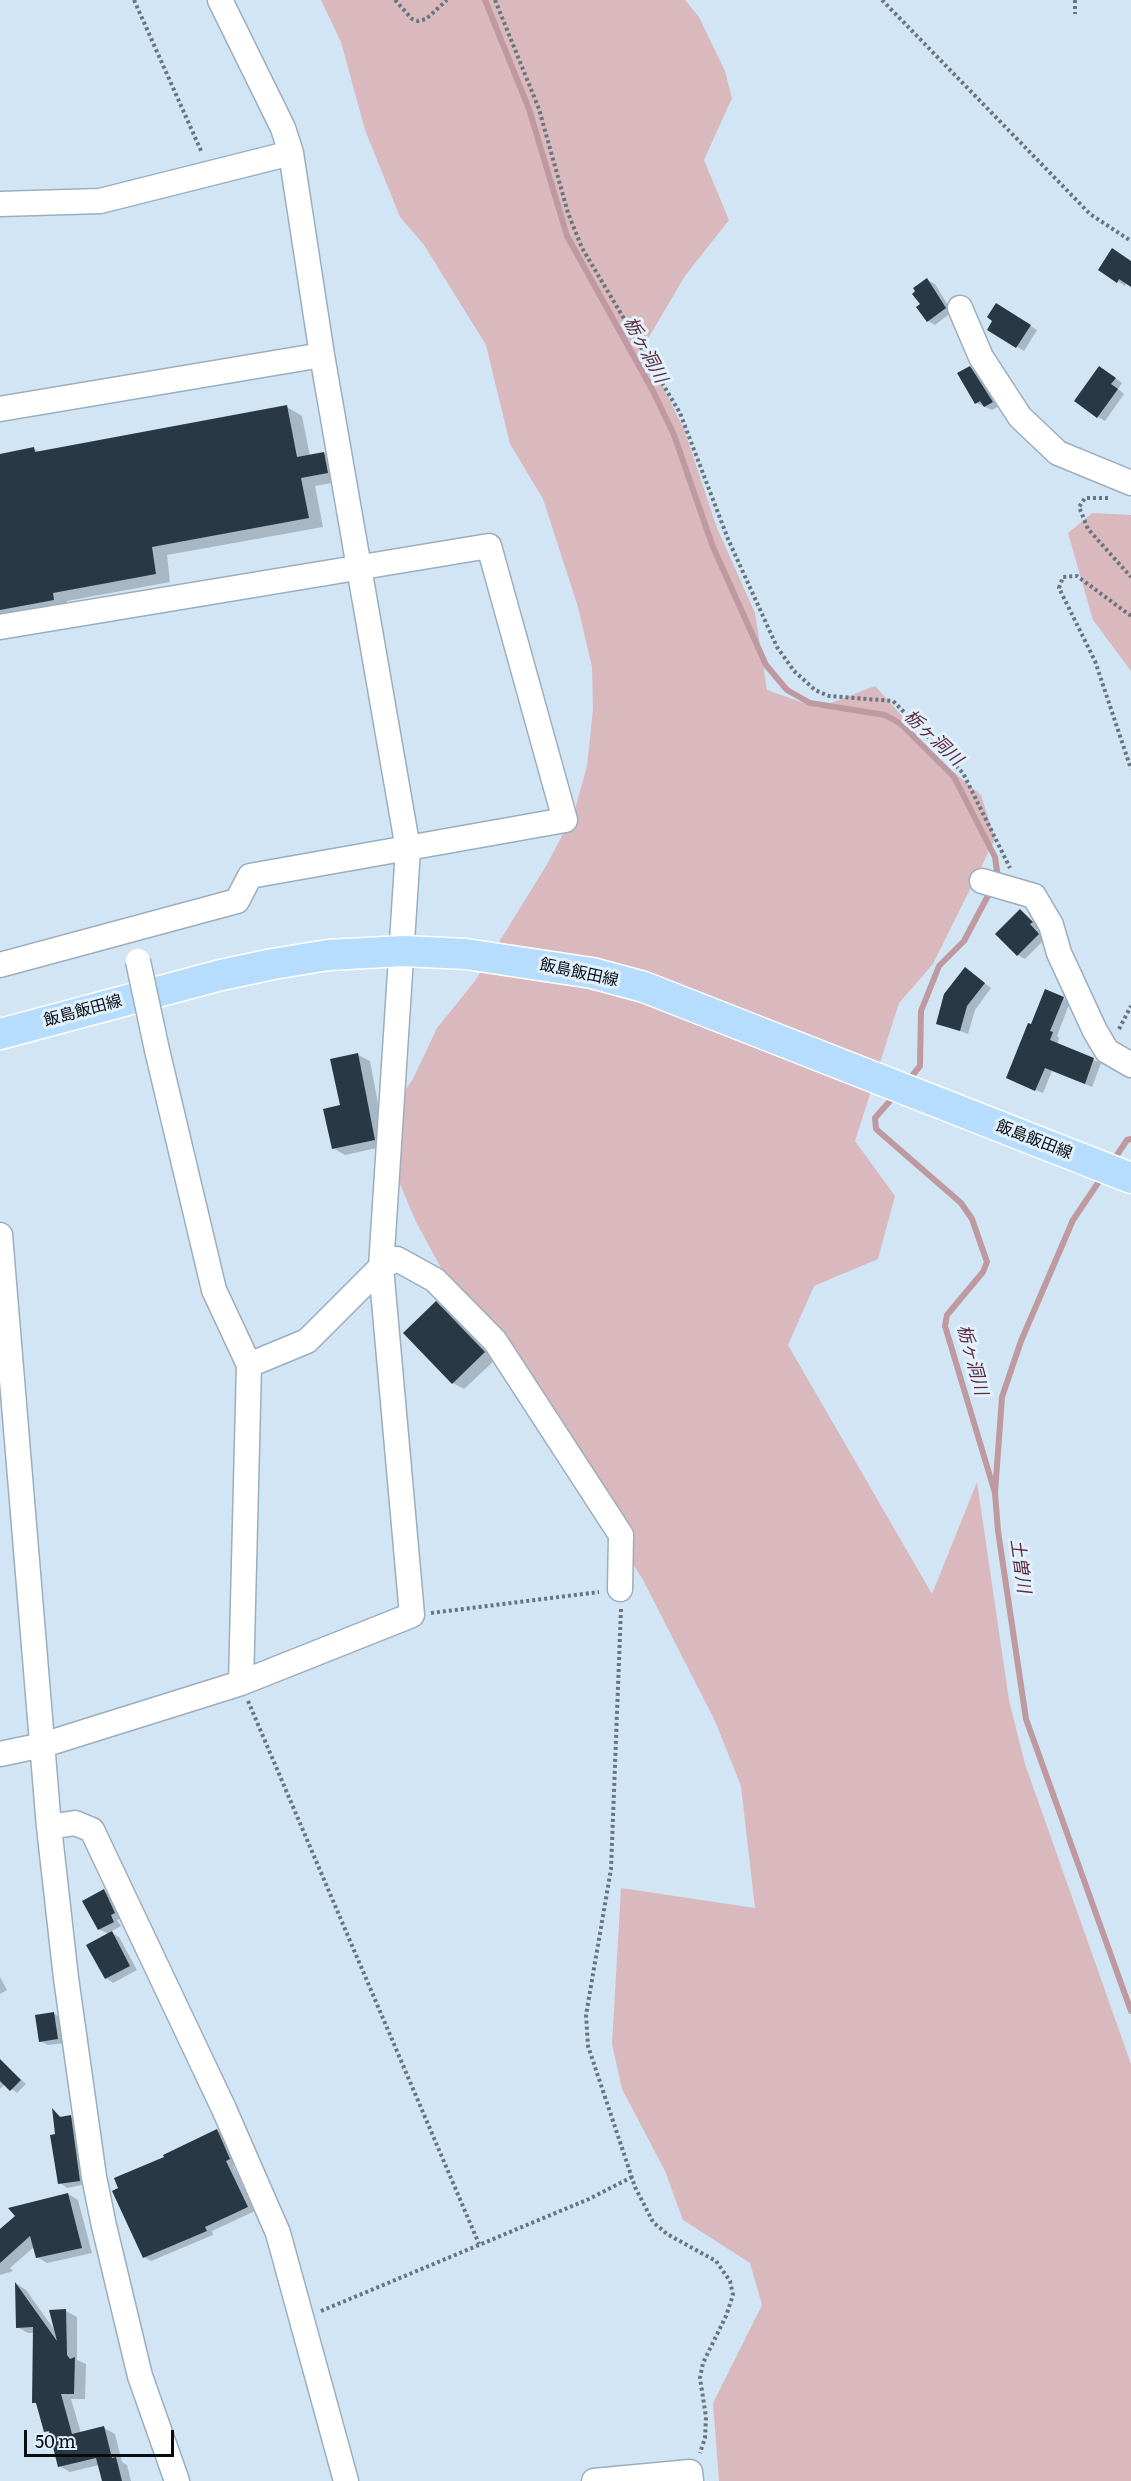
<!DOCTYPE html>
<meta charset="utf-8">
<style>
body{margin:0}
#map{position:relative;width:1131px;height:2481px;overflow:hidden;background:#d2e5f5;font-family:Literata,serif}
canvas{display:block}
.scale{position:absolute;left:24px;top:2430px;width:150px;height:27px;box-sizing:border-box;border:3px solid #060c11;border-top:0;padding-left:8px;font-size:18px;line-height:21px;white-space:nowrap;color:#060c11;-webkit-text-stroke:4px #e2f1fe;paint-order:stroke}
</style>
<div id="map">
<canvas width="1131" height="2481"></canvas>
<div class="scale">50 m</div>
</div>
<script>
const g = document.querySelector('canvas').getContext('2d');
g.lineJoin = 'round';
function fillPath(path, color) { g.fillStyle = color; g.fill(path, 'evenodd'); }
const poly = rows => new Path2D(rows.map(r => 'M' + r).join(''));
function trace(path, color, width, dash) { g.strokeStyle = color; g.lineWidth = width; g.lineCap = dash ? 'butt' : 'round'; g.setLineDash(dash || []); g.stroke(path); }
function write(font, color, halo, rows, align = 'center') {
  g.font = font + ' Literata,"Noto Sans JP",serif'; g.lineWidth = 6; g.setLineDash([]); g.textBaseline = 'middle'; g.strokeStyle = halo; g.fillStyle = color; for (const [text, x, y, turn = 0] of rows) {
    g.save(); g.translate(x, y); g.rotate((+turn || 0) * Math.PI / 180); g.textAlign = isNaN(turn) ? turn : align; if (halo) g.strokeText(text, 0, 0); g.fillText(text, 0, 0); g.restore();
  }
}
const green = poly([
 [321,0,685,0,699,17,725,71,732,98,704,160,729,220,685,276,643,347,684,429,717,528,755,613,767,690,818,708,875,686,905,719,926,749,981,795,995,839,933,964,899,1003,855,1141,895,1196,878,1259,814,1286,788,1345,932,1594,977,1482,1009,1700,1025,1764,1131,2064,1131,2481,719,2481,713,2403,762,2305,750,2263,683,2220,665,2171,622,2089,612,2044,621,1888,755,1908,741,1786,715,1721,642,1578,458,1299,416,1222,397,1177,388,1115,413,1079,437,1028,475,981,546,866,574,813,587,766,593,709,592,667,578,607,543,499,510,444,486,345,424,245,400,217,365,130,341,42],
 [1092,513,1131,515,1131,671,1093,620,1068,533]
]);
const shadow = poly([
 [1131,262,1131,285,1127,282,1125,286,1100,269],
 [927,280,935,284,952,312,935,325,928,321,922,305],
 [997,305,1037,330,1024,351,989,329,994,320],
 [970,367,977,372,999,406,992,410,976,403],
 [1107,372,1122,383,1118,389,1124,394,1105,421,1098,417],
 [287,407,302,416,310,456,324,453,339,462,343,481,315,486,323,527,167,555,170,582,67,601,68,609,0,622,0,455,34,449,40,452],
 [1021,911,1039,927,1037,929,1045,939,1025,959,1018,955],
 [972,974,991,988,975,1010,968,1034,938,1023],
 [1063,998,1070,1002,1057,1036,1059,1038,1057,1045,1101,1063,1092,1087,1052,1071,1043,1093,1015,1082,1032,1026],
 [358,1055,370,1061,386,1146,345,1155,333,1148,342,1107],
 [436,1303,447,1310,496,1359,464,1389,453,1383],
 [104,1891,111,1895,122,1917,117,1920,121,1926,110,1932,119,1937,137,1970,113,1983,106,1978,109,1934,99,1929],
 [0,1977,7,1990,0,1994],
 [54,2014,62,2018,65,2043,48,2045,40,2041],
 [1,2062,26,2084,17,2093,5,2084,0,2089],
 [53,2111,63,2118,71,2117,78,2121,87,2184,67,2188,60,2183],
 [217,2131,224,2135,237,2164,233,2165,255,2211,212,2231,213,2235,151,2261,144,2257,166,2157],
 [68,2194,78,2200,92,2253,47,2263,37,2257,34,2247,10,2268,13,2271,0,2275,0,2231],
 [17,2284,26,2290,56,2332,66,2311,77,2317,77,2360,86,2364,85,2399,71,2399,81,2433,104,2428,115,2434,122,2462,127,2465,131,2481,103,2481,99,2465,70,2472,59,2466,51,2434,46,2431,38,2405,34,2402,35,2333,28,2333,17,2327]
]);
const stream = poly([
 [485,0,529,109,567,236,653,391,674,435,713,547,766,665,787,690,810,703,885,715,901,724,954,777,995,857,998,878],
 [907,1082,920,1066,921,1011,939,966,964,941,991,890],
 [896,1094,875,1118,876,1129,961,1203,972,1219,987,1262,983,1272,947,1315,945,1326,995,1493],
 [1113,1161,1127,1140,1131,1139],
 [1102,1177,1073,1220,1021,1341,1002,1397,995,1493,998,1531,1026,1719,1131,2011]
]);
const building = poly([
 [1112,248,1131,261,1131,287,1119,279,1117,283,1098,270],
 [927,278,946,308,927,322,916,307,920,304,912,294,915,291,913,288],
 [996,303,1031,325,1016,348,987,330,992,321,987,317],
 [970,366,993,402,984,407,980,401,975,404,957,373],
 [1099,366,1116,378,1111,384,1118,389,1097,418,1074,401],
 [287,405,297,457,324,452,328,473,301,478,309,518,152,547,156,574,53,593,54,600,0,610,0,454,34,447,35,452],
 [1020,909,1033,922,1030,924,1039,934,1017,956,995,934],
 [965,967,985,983,967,1006,960,1031,936,1024,944,994],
 [1045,989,1064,997,1050,1031,1053,1032,1050,1040,1094,1058,1085,1084,1045,1068,1035,1091,1006,1078,1028,1023,1031,1024],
 [358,1053,375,1140,332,1149,323,1109,340,1105,330,1059],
 [436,1301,485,1352,452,1384,403,1333],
 [104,1889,115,1913,111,1915,114,1922,98,1930,82,1901],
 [112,1931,130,1966,105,1979,86,1945],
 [54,2012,58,2039,39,2042,35,2015],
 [0,2059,21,2080,10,2091,0,2081],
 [52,2108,60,2117,71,2115,80,2181,58,2184,50,2135,55,2134],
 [217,2129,230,2159,226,2161,248,2207,205,2227,207,2231,143,2258,112,2191,118,2188,114,2178,164,2157,163,2155],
 [68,2193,82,2248,36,2258,30,2236,0,2263,0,2229,15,2216,8,2208],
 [15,2282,57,2341,49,2310,66,2309,67,2355,70,2359,75,2357,74,2394,61,2394,72,2434,104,2426,112,2458,116,2457,122,2481,102,2481,96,2458,58,2467,49,2431,44,2432,36,2403,32,2403,33,2327,16,2328]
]);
const path = poly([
 [134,0,202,153],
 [395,0,412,19,418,21,426,19,447,0],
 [495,0,539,109,568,213,582,248,680,413,728,539,777,647,794,671,815,690,829,696,893,701,899,707,963,773,1010,868],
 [882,0,1090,214,1131,241],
 [1075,0,1075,14],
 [1108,498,1085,498,1079,507,1088,529,1131,577],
 [1131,616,1077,576,1063,577,1059,588,1095,661,1131,769],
 [1119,1029,1131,1006],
 [621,1609,611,1869,586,2015,588,2046,635,2187,653,2222,667,2234,716,2261,730,2281,733,2295,726,2316,703,2363,700,2378,706,2417,705,2438,700,2453],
 [431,1613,599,1592],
 [248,1701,479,2244],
 [321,2311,589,2199,632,2177]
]);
const minor = poly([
 [0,204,100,201,291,153],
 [960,308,981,357,1020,417,1058,453,1131,483],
 [0,409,322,355],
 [0,627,489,546,565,820,250,876,237,901,0,965],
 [982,881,1034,896,1051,925,1059,953,1095,1031,1107,1051,1131,1065],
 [157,1050,214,1290,249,1365,241,1683],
 [0,1235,49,1827,66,1978,94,2177,104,2226,140,2376,177,2481],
 [249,1365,307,1341,381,1267,397,1259,435,1280,495,1341,621,1535,620,1589],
 [0,1754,43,1745,241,1683,412,1615,381,1267,408,849,322,355,291,153,283,128,220,0],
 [49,1827,75,1823,92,1830,224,2109,278,2233,346,2481],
 [594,2481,690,2472,691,2481]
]);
const major = poly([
 [0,1034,221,975,273,964,328,955,403,951,466,954,592,973,644,987,1131,1178]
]);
const minorBridge = poly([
 [138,961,157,1050]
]);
const streetNames = [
 ["飯島飯田線",579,973,12],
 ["飯島飯田線",83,1011,-15],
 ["飯島飯田線",1034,1140,21]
];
const waterNames = [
 ["栃ヶ洞川",645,350,62],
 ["栃ヶ洞川",933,738,43],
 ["栃ヶ洞川",972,1360,75],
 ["土曽川",1020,1566,82]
];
fillPath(green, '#d9b9be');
fillPath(shadow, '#0003');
trace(stream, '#bf99a0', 6);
fillPath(building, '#293845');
trace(minor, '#9caebd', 27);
trace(major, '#fff', 33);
trace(path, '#68747e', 4, [3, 3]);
trace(minor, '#fff', 24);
trace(major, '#b6ddfe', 30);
trace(minorBridge, '#9caebd', 27, []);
trace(minorBridge, '#fff', 24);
write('16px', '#060c11', '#e2f1fe', streetNames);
write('italic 18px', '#5f2b38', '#e2f1fe', waterNames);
</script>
